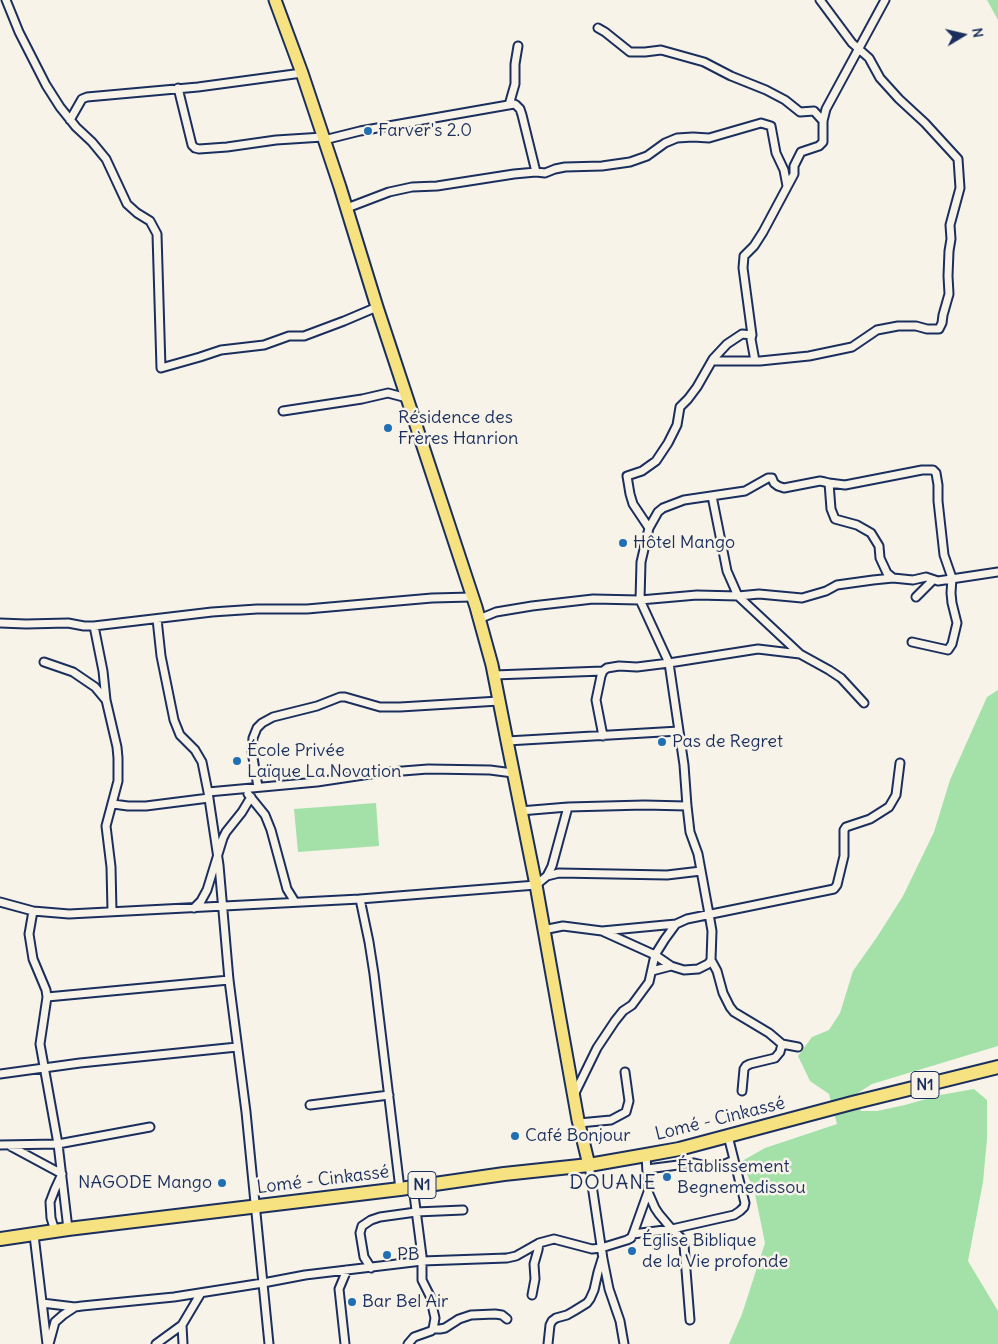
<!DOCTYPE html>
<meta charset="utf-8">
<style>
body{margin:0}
#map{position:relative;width:998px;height:1344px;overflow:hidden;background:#f7f3e8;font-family:Delius,sans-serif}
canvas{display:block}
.north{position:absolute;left:938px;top:10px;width:50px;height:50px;-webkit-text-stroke:4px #f7f3e8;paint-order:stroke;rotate:81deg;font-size:14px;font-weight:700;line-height:20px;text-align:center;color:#1b2f5e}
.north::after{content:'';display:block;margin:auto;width:18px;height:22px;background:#1b2f5e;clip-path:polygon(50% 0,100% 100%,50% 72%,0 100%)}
</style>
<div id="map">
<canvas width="998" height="1344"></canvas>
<div class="north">N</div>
</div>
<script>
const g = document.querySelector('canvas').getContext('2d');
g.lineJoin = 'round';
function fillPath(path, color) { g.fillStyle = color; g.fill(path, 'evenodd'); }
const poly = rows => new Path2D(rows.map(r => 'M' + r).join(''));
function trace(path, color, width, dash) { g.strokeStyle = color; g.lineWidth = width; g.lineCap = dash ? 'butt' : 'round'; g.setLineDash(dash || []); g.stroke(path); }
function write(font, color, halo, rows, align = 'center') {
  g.font = font + ' Delius,sans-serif'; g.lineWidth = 5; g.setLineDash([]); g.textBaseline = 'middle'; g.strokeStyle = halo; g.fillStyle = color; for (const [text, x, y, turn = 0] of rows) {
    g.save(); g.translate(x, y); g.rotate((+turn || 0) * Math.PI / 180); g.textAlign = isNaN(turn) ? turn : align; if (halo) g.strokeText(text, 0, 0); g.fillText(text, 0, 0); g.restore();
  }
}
const green = poly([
 [987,0,998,0,998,20],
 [998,690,998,1046,872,1084,853,1096,861,1111,877,1111,905,1105,940,1095,974,1089,987,1100,987,1139,983,1182,968,1261,998,1311,998,1344,729,1344,742,1314,765,1243,755,1194,742,1161,765,1148,837,1124,829,1094,810,1081,798,1056,812,1037,829,1030,840,1013,853,971,877,937,903,896,934,832,950,780,987,697],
 [376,803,379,846,298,852,294,809]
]);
const street = poly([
 [6,0,19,32,46,85,60,107,76,127,92,142,106,159,127,204,137,213,150,221,157,234,161,368,200,357,221,350,264,345,289,336,304,336,344,321,377,307],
 [598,28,605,32,630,52,645,52,661,50,704,62,731,76,766,90,785,100,800,112,814,111,823,121],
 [178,88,192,145,195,148,199,149,227,147,276,140,323,137],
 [509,105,515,84,515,64,518,46],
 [70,120,82,99,87,97,198,87,302,73],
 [324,140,360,131,514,104,516,105,520,109,522,115,536,172],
 [347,208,389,192,412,187,437,186,514,174,536,172,545,173,555,169,565,167,602,166,630,162,647,156,665,143,677,138,693,137,709,138,761,123,771,126,776,153,784,170,787,186],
 [752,335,751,339,755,361],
 [712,361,760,361,809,356,852,347,877,330,898,326,916,326,927,329,939,329,942,323,943,315,949,294,948,276,949,251,951,239,950,225,960,188,958,159,925,123,899,99,880,78,869,58,852,43,820,0],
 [283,411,362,399,388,393,407,398],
 [829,483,845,485,922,470,933,470,936,473,938,485,938,501,944,555,952,578,951,593,952,603,957,623,952,644,948,650,912,642],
 [712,496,727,571,738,596,800,654],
 [649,528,633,504,630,494,627,476,642,471,656,461,668,443,677,425,680,407,688,399,697,387,713,359,727,344,742,334,752,335,743,268,744,256,754,246,763,232,794,174,794,166,801,152,819,146,823,142,823,121,826,109,885,0],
 [916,597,933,580],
 [157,619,161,656,174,720,180,735,195,750,202,762,208,792,219,865,229,980,246,1112,269,1344],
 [479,619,496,612,532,606,593,599,640,600,697,595,738,596,759,594,802,598,826,591,837,585,873,580,893,578,913,580,926,577,938,581,998,572],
 [0,623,26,624,68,623,84,626,94,626,212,612,257,609,307,609,432,598,472,597],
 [94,626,103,671,106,700,117,747,118,758,118,781,106,826,111,867,112,911],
 [44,662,73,672,95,687,105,699],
 [494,675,603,671],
 [603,736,596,700,601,676,603,671,607,668,619,666,637,667,669,663,758,649,800,654,829,670,841,678,864,703],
 [507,741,679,731],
 [258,787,252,752,253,738,257,728,262,723,273,717,317,706,340,697,345,697,380,707,400,707,499,701],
 [208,792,317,782,377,773,428,769,490,770,513,773],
 [248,794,265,815,271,830,287,889,295,902],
 [113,804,128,806,146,806,209,798],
 [520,811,568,807,644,805,687,806],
 [547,876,559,873,667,875,701,871],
 [360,899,369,942,374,974,400,1189],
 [0,902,33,911,69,914,360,899,536,885,547,876,552,866,568,807],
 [194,908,201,901,207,890,223,838,226,832,242,812,251,797],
 [33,911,29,934,33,959,46,990,47,997,40,1044,58,1144,68,1229],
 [543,930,563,926,602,931,655,955,671,966,684,970,698,969,708,964,711,960,712,931,709,914,698,854,690,832,687,806,684,765,669,663,640,600,641,562,649,528,658,512,663,508,684,500,745,491,768,478,772,478,774,483,778,486,784,488,820,481,825,482,829,483,831,509,835,519,857,525,871,533,879,546,880,558,887,573,893,578],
 [602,931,676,924],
 [711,960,717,971,723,993,730,1007,734,1012,769,1033,782,1044,798,1047],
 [652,971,671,966],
 [47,997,229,980],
 [0,1074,80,1063,237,1047],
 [742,1091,744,1069,746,1066,750,1064,775,1058,780,1052,782,1044],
 [574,1095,597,1048,615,1021,623,1011,632,1005,649,982,655,955,665,939,676,924,687,919,834,889,837,885,844,856,844,830,846,827,870,819,889,807,896,795,900,763],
 [310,1105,389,1095],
 [579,1123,611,1120,626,1112,629,1101,625,1072],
 [0,1145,58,1144,150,1127],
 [10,1146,62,1174,55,1189,50,1202,51,1218,55,1231],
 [589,1165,603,1259,609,1289,620,1321,624,1344],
 [647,1169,694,1163,711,1167,725,1164,734,1160],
 [648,1192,655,1208,659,1214,670,1227,682,1239,684,1245,690,1320],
 [633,1234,672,1229,734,1215,740,1211,744,1207,745,1203,728,1136],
 [34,1235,47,1344],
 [371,1268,364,1257,360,1233,362,1226,371,1220,380,1217,416,1212,463,1210],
 [532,1295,535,1279,534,1264,538,1250,539,1243],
 [42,1303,75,1307,82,1306,174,1297,263,1283,305,1275,422,1261,507,1258,516,1256,539,1243,554,1239,592,1249,601,1248,627,1240,631,1238,633,1234,648,1192,646,1155],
 [182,1325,183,1344],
 [433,1329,440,1329,445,1328,459,1319,471,1315,495,1314,502,1315,507,1319],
 [49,1344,55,1322,63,1315,75,1307],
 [156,1344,182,1325,201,1293],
 [345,1344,339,1289,347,1270],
 [408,1344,414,1337,431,1331,433,1329,435,1318,430,1296,422,1280,422,1256,413,1187],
 [548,1344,550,1325,552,1321,556,1318,567,1315,574,1311,587,1303,590,1299,594,1290,598,1272,602,1259]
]);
const primary = poly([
 [275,0,302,73,340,187,377,307,476,607,492,665,507,741,536,885,578,1120,589,1165]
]);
const highway = poly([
 [0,1239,68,1229,400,1189,504,1174,589,1165,646,1155,679,1149,852,1103,998,1067]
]);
const markers = [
 [368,131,5,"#1f6fb2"],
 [388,428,5,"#1f6fb2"],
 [623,543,5,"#1f6fb2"],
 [662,742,5,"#1f6fb2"],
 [237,761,5,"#1f6fb2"],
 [515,1136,5,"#1f6fb2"],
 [667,1177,5,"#1f6fb2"],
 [222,1183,5,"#1f6fb2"],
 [632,1251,5,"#1f6fb2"],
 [387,1255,5,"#1f6fb2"],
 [352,1302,5,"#1f6fb2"]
];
const shields = [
 [925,1085,28],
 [422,1185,28]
];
const shieldNames = [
 ["N1",925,1085],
 ["N1",422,1185]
];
const poiNames = [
 ["Farver's 2.0",378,131],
 ["Résidence des",398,418],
 ["Frères Hanrion",398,439],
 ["Hôtel Mango",633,543],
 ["Pas de Regret",672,742],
 ["École Privée",247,751],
 ["Laïque La Novation",247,772],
 ["Café Bonjour",525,1136],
 ["Établissement",677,1167],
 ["Begnemedissou",677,1188],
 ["NAGODE Mango",212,1183,"right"],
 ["Église Biblique",642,1241],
 ["de la Vie profonde",642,1262],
 ["PB",397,1255],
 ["Bar Bel Air",362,1302]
];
const streetNames = [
 ["Lomé - Cinkassé",720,1119,-14],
 ["Lomé - Cinkassé",323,1180,-7]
];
const quarterNames = [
 ["DOUANE",613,1183]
];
fillPath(green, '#a3e1a9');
trace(street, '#1b2f5e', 11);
trace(primary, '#1b2f5e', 15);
trace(highway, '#1b2f5e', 16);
trace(street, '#f7f3e8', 7);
trace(primary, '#f7e281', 11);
trace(highway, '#f7e281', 12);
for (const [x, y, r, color] of markers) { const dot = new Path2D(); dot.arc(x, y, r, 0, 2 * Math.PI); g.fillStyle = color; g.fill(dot); trace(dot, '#f7f3e8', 2); }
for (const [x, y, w] of shields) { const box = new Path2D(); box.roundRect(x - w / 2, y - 13.5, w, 27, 4); g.fillStyle = '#f7f3e8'; g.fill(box); trace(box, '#1b2f5e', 1); }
write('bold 16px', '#1b2f5e', null, shieldNames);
write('18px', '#1b2f5e', '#f7f3e8', poiNames, 'left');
write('18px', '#1b2f5e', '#f7f3e8', streetNames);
g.letterSpacing = '1px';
write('20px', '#1b2f5e', '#f7f3e8', quarterNames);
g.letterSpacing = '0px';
</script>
